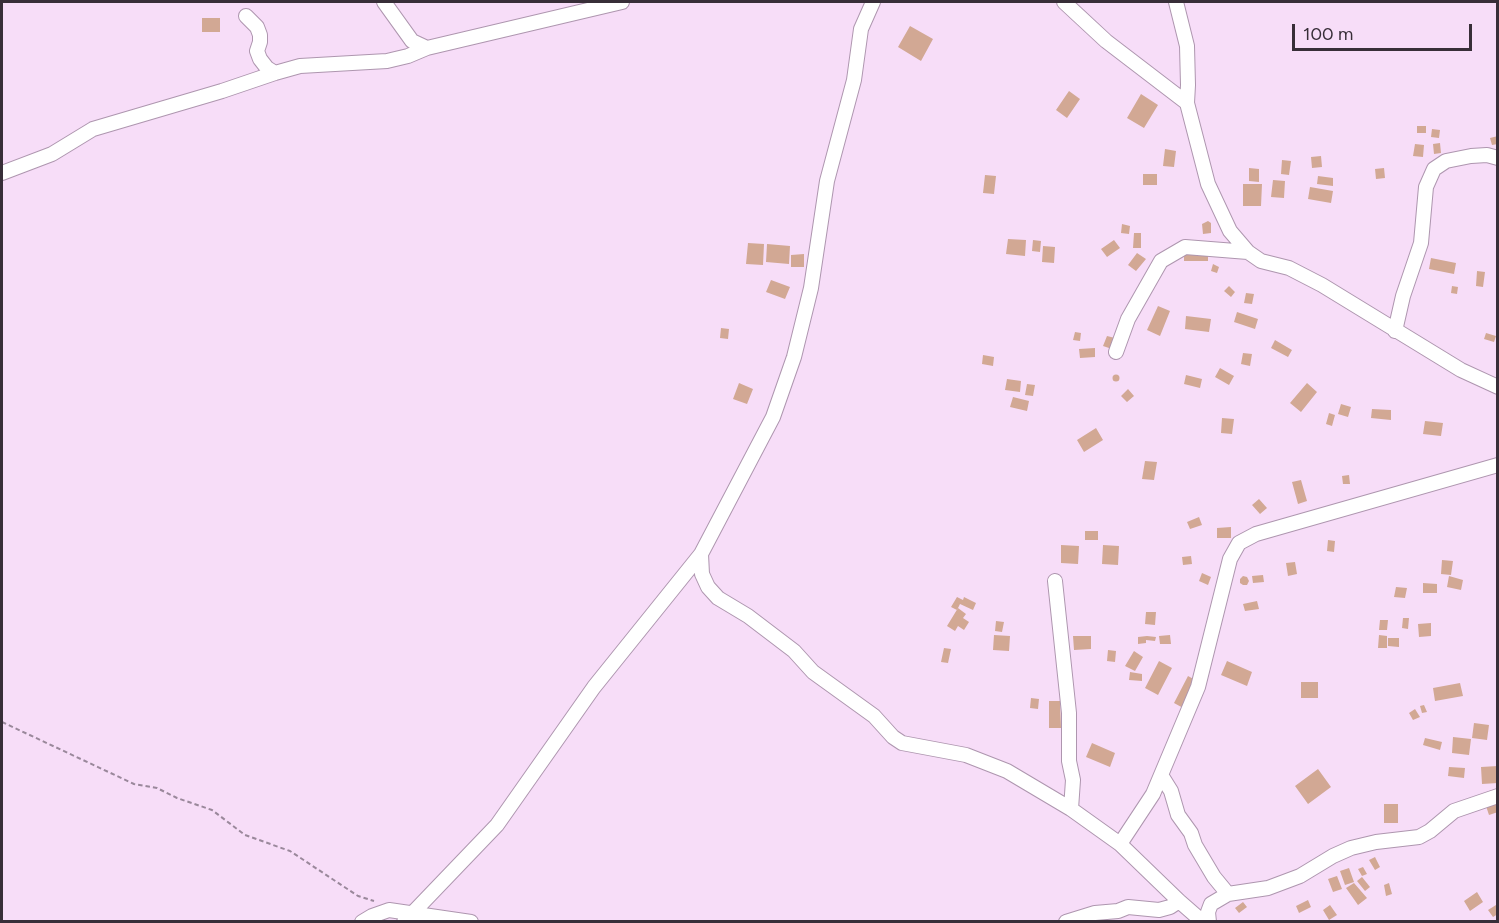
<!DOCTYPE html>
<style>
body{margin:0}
#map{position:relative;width:1499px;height:923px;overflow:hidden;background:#f7ddf8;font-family:Figtree,sans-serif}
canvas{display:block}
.frame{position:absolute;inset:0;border:3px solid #382e38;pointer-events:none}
.scale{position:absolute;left:1292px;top:24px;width:180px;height:27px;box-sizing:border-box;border:3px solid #382e38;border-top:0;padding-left:8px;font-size:18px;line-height:21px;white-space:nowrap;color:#382e38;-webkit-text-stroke:4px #f7ddf8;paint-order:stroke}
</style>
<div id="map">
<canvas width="1499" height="923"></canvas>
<div class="frame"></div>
<div class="scale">100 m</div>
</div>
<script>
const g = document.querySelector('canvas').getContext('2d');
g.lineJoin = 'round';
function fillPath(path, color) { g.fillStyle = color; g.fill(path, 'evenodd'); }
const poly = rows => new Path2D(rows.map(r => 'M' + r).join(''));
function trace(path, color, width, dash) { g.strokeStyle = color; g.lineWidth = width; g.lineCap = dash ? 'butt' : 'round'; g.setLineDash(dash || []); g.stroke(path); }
const building = poly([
 [202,18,220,18,220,32,202,32],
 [910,26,933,39,921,61,898,47],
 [1069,91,1080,99,1067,118,1056,110],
 [1141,94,1158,105,1144,128,1127,118],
 [1417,126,1426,126,1426,133,1417,133],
 [1432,129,1440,130,1439,138,1431,137],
 [1498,136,1498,144,1492,145,1490,138],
 [1440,143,1441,153,1434,154,1433,144],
 [1415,144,1424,145,1423,157,1413,156],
 [1165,149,1176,151,1174,167,1163,166],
 [1321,156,1322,167,1312,168,1311,157],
 [1282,160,1291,161,1289,175,1281,174],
 [1249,168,1259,169,1259,182,1249,181],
 [1384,168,1385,178,1376,179,1375,169],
 [1143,174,1157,174,1157,185,1143,185],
 [985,175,996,176,994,194,983,193],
 [1318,176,1333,178,1333,186,1317,184],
 [1273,180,1285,181,1284,198,1271,197],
 [1243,184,1262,184,1261,206,1243,206],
 [1310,187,1333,191,1331,203,1308,199],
 [1208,221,1211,223,1211,233,1203,234,1202,224],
 [1122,224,1130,226,1129,234,1121,233],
 [1134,233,1141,233,1141,248,1133,248],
 [1008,239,1026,240,1025,256,1006,254],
 [1033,240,1041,241,1040,252,1032,251],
 [1114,240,1120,248,1107,257,1101,249],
 [748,243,764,244,763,265,746,264],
 [767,244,790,246,789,264,766,262],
 [1043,246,1055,247,1054,263,1042,262],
 [1184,250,1208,251,1208,261,1184,261],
 [1137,253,1146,259,1136,271,1128,265],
 [804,254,804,267,791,267,791,255],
 [1431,258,1456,263,1454,274,1429,269],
 [1213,264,1219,267,1217,273,1211,271],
 [1477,271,1485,272,1483,287,1476,286],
 [771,280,790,287,785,299,766,292],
 [1229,286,1235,292,1231,297,1224,291],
 [1452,286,1458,287,1457,294,1451,293],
 [1246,293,1254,294,1252,304,1244,303],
 [1158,306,1170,311,1160,336,1147,330],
 [1237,312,1258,319,1255,329,1234,322],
 [1186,316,1211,319,1209,332,1185,329],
 [721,328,729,329,728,339,720,338],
 [1075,332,1081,333,1080,341,1073,340],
 [1486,333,1496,336,1494,342,1484,339],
 [1107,336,1115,338,1112,349,1103,346],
 [1275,340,1292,350,1288,357,1271,348],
 [1095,348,1095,357,1080,358,1079,349],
 [1243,353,1252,354,1250,366,1241,364],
 [983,355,994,357,993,366,982,364],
 [1220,368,1234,376,1229,385,1215,377],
 '1112.5 378a3.5 3.5 0 1 1 7 0a3.5 3.5 0 1 1-7 0Z',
 [1186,375,1202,379,1200,388,1184,384],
 [1007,379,1021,381,1020,392,1005,390],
 [739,383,753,389,747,404,733,399],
 [1307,383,1317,392,1301,412,1290,403],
 [1027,384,1035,385,1033,396,1025,395],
 [1128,389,1134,396,1127,402,1121,396],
 [1013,397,1029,401,1027,411,1010,407],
 [1341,404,1351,407,1348,417,1338,414],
 [1372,409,1391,410,1391,420,1371,418],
 [1329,413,1335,415,1332,426,1326,424],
 [1222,418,1234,419,1232,434,1221,433],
 [1425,421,1443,423,1441,436,1423,434],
 [1096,428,1103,440,1084,452,1077,440],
 [1145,461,1157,462,1154,480,1142,479],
 [1349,475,1350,484,1343,484,1342,476],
 [1301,480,1307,501,1298,504,1292,482],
 [1259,499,1267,508,1260,514,1252,505],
 [1199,517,1202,525,1190,529,1187,522],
 [1231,527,1231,538,1217,538,1217,528],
 [1085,531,1098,531,1098,540,1085,540],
 [1328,540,1335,541,1334,552,1327,551],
 [1061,545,1079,546,1078,564,1061,563],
 [1103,545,1119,546,1118,565,1102,564],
 [1191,556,1192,564,1183,565,1182,557],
 [1442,560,1453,561,1451,575,1441,574],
 [1295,562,1297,574,1288,576,1286,563],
 [1202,573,1211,577,1208,585,1199,581],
 [1263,575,1264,582,1253,583,1252,576],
 [1243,576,1247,577,1249,581,1247,585,1243,585,1240,583,1240,579],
 [1449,576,1463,580,1461,590,1447,587],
 [1423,583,1437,584,1437,593,1423,593],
 [1396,587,1407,588,1405,598,1394,597],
 [957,597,963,600,964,597,976,603,973,610,960,604,957,610,951,607],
 [1257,601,1259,609,1245,611,1243,604],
 [958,608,966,614,963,618,969,622,964,630,958,626,955,631,947,626],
 [1146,612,1156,612,1155,625,1145,624],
 [1403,618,1409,618,1408,629,1402,628],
 [1380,620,1388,620,1387,630,1379,630],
 [996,621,1004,622,1002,632,995,631],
 [1431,623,1431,636,1419,637,1418,624],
 [994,635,1010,636,1009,651,993,650],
 [1170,635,1171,644,1160,644,1159,636],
 [1379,635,1387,636,1387,648,1378,648],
 [1073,636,1091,636,1091,649,1074,650],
 [1147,636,1156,637,1155,641,1146,640,1146,643,1138,644,1138,637],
 [1388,638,1399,638,1399,647,1388,646],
 [944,648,951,649,948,663,941,662],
 [1108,650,1116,651,1115,662,1107,661],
 [1134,651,1143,657,1135,671,1125,666],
 [1159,661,1172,668,1158,695,1145,688],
 [1227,661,1252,672,1247,686,1221,675],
 [1130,672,1142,674,1142,681,1129,680],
 [1188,676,1199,682,1185,709,1174,703],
 [1301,682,1318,682,1318,698,1301,698],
 [1460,683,1463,696,1435,701,1433,688],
 [1031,698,1039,699,1038,709,1030,708],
 [1049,701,1060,701,1061,728,1049,728],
 [1424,705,1427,712,1422,713,1420,706],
 [1415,709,1420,717,1413,720,1409,713],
 [1474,723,1489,725,1487,740,1472,738],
 [1453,737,1471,739,1469,755,1452,753],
 [1425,738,1442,742,1440,750,1423,745],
 [1092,743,1115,753,1110,767,1086,757],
 [1498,766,1498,783,1482,784,1481,767],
 [1449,767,1465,768,1464,778,1448,776],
 [1318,769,1331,787,1308,804,1295,786],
 [1498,802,1498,812,1489,815,1486,806],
 [1384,804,1398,804,1398,823,1384,823],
 [1375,857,1380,867,1375,870,1369,860],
 [1363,867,1367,874,1362,876,1358,869],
 [1349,868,1354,882,1345,885,1340,871],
 [1337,876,1342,889,1333,892,1328,879],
 [1362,877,1370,887,1365,891,1357,881],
 [1354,883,1367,898,1358,905,1346,888],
 [1389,883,1392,894,1386,896,1384,885],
 [1477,892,1483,902,1470,911,1464,901],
 [1308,900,1311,907,1299,913,1296,906],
 [1243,902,1247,907,1239,913,1235,908],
 [1330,905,1337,915,1329,920,1323,910],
 [1496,905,1498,914,1493,917,1488,910]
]);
const path = poly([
 [2,722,134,784,157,788,177,798,212,810,245,835,290,851,358,896,374,901]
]);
const street = poly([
 [384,2,412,41,427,48,622,2],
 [873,2,861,29,854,80,827,181,811,288,794,357,773,417,701,554,702,574,708,587,718,598,748,616,794,651,813,672,874,716,893,737,902,743,966,755,1007,771,1071,809,1120,844,1179,901,1203,922],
 [1064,2,1106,41,1187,103],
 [1176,2,1187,46,1188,85,1187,103,1208,184,1230,231,1248,252,1261,261,1289,268,1322,285,1461,370,1498,387],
 [246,16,257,27,260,35,260,42,257,51,260,59,267,68,275,73],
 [2,173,52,154,93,129,222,91,275,73,300,66,387,61,408,56,427,48],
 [1395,331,1403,296,1421,243,1426,187,1434,169,1446,161,1471,156,1487,155,1498,158],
 [1116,352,1128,319,1161,261,1185,247,1248,252],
 [1055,581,1069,713,1069,761,1073,780,1071,809],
 [1161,775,1171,791,1178,815,1191,833,1195,845,1214,877,1228,894],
 [1120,844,1153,794,1198,687,1230,559,1239,543,1256,534,1498,465],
 [362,922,372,916,389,910,471,922],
 [404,922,497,825,594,687,701,554],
 [1066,922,1095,913,1118,911,1128,907,1159,910,1170,907,1179,901],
 [1209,922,1208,912,1211,904,1228,894,1268,888,1300,876,1333,856,1351,848,1376,842,1419,837,1430,831,1454,811,1498,796]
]);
fillPath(building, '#d2a894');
trace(street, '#ae96af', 16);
trace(path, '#9a889b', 2, [4.5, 3]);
trace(street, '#fff', 14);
</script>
